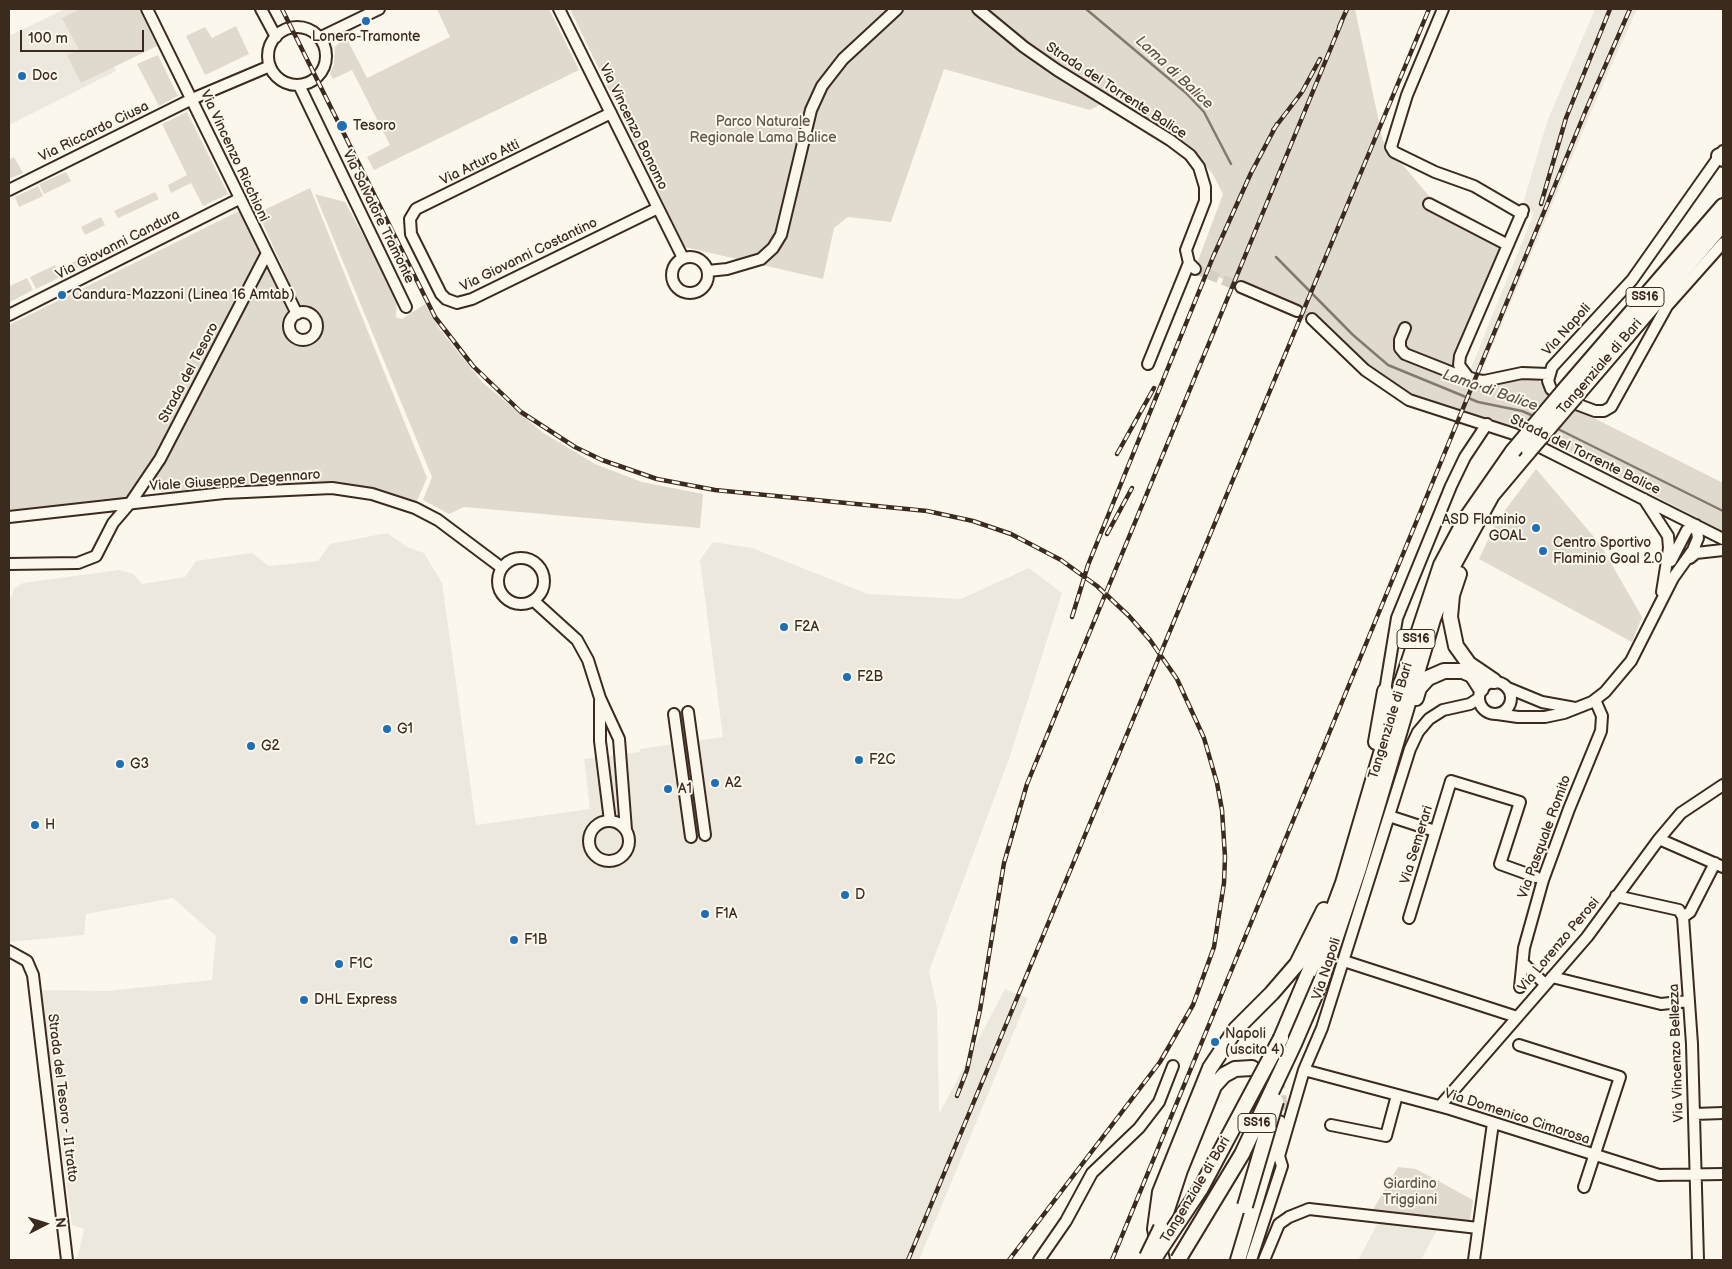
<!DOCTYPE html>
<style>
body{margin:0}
#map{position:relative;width:1732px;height:1269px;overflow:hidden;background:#fbf7ec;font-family:"Balsamiq Sans",sans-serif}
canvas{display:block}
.frame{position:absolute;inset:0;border:10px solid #3b2a1e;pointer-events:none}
.north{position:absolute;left:20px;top:1199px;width:50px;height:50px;-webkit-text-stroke:4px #fbf7ec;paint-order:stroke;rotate:85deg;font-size:14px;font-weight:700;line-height:20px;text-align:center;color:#3b2a1e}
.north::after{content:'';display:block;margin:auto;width:18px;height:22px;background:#3b2a1e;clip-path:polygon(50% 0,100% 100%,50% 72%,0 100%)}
.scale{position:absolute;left:20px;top:30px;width:124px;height:22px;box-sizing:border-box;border:2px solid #3b2a1e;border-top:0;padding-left:6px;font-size:15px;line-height:18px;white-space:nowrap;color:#3b2a1e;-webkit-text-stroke:4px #fbf7ec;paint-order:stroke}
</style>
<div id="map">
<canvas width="1732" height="1269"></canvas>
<div class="frame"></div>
<div class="north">N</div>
<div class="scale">100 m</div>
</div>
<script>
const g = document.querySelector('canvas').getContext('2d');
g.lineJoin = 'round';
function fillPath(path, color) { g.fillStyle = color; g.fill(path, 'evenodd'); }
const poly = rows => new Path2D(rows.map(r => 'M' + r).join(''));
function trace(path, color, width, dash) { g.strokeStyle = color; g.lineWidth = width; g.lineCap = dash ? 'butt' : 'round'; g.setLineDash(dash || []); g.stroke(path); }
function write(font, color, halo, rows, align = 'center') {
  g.font = font + ' "Balsamiq Sans",sans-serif'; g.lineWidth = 4; g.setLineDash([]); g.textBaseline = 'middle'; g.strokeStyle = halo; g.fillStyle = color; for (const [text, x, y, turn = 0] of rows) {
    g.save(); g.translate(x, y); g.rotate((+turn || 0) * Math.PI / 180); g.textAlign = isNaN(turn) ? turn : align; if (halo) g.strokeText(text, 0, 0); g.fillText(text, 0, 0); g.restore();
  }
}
const built = poly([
 [65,9,86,9,116,71,9,125,9,36],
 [1595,9,1637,9,1600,91,1479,378,1469,373,1534,213,1521,210,1547,122],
 [387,533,407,547,424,553,442,583,476,825,590,809,584,759,640,752,640,749,723,737,700,560,713,542,752,548,868,594,961,599,1029,568,1062,593,1009,759,929,971,937,1008,939,1114,1005,989,1028,998,919,1260,77,1260,84,1229,72,1225,41,990,107,991,212,980,216,936,173,898,86,914,84,935,9,942,9,602,14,589,23,583,119,570,133,574,142,584,185,577,196,561,252,553,269,566,318,561,330,544],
 [1378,1223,1437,1230,1421,1260,1358,1260]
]);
const green = poly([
 [81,9,139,9,157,46,81,83,67,55,79,50,62,18],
 [437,9,549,9,579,70,374,170,367,157,390,145,352,70,333,79,330,74,334,64,335,47,339,43,337,39,345,35,367,78,450,37],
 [570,9,1355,9,1383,141,1428,195,1467,215,1510,242,1464,350,1463,369,1486,377,1529,371,1545,387,1578,410,1723,483,1723,531,1527,430,1420,402,1333,343,1307,313,1298,307,1258,296,1196,266,1223,194,1212,173,1186,143,1147,119,1101,104,1090,110,944,69,891,222,848,217,834,228,823,279,685,247],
 [236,26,249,54,205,75,186,36,205,27,212,38],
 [158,55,178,96,159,106,137,64],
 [187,112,228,194,203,206,191,183,171,193,168,185,187,175,162,124],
 [14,157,23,173,9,179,9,160],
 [66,172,71,181,44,194,39,184],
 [38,186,43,196,19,207,15,197],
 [310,188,427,478,416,503,312,483,159,492,154,487,153,481,157,471,264,267,266,266,290,316,285,325,288,336,294,343,303,345,311,343,319,336,322,325,315,312,301,308,258,213],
 [155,192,159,199,118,218,114,211],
 [315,194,345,202,397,298,396,317,402,319,425,304,438,327,482,382,542,432,595,464,642,482,703,494,700,528,464,507,449,514,423,500,432,477],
 [239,211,261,256,155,459,129,495,122,499,106,501,9,512,9,325],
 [101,217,105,225,85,235,81,227],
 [83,257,86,264,72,271,69,264],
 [55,265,60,277,36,289,30,277],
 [27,278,33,290,10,302,9,284,10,286],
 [1536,469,1600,544,1642,617,1632,642,1479,559,1497,521],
 [1398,1167,1416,1169,1473,1200,1470,1221,1373,1210]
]);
const stream = poly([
 [1086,9,1186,93,1204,112,1231,164],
 [1276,257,1353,335,1388,365,1478,402,1522,411,1536,417],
 [1556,428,1723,511]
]);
const minorTunnel = poly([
 [1195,269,1241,287],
 [1297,311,1312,319]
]);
const highwayTunnel = poly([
 [1253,1068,1262,1070,1272,1078,1278,1086,1281,1109,1279,1123]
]);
const minor = poly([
 [147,9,297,314],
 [261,9,276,37],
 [559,9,683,258],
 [978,9,1024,47,1057,70,1170,140,1190,155,1199,167,1205,187,1205,201,1186,250,1189,263,1195,269],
 [1443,9,1407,95,1391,147,1394,152,1435,172,1474,186,1522,214],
 '268 56a29 29 0 1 1 58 0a29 29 0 1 1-58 0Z',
 [319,38,379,9],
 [299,85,406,307],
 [611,113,416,209,410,219,411,234,441,294,446,299,457,303,472,299,658,208],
 [1723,151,1632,280,1552,367,1548,381,1551,389,1563,399,1595,411,1604,411,1611,407,1667,306,1723,243],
 [9,190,192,99,270,66],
 [1429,204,1508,245],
 [1523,210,1460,356,1459,365,1468,377,1476,380,1484,381,1522,373,1548,374],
 '672 275a18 18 0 1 1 36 0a18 18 0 1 1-36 0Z',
 [708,271,727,269,761,259,773,248,781,235,811,110,822,86,843,59,897,9],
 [1241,287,1297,311],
 '289 326a14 14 0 1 1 28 0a14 14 0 1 1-28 0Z',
 [9,315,239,199],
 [1312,319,1365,370,1409,400,1514,434,1723,539],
 [1405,328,1400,340,1400,348,1405,354,1458,375,1463,372],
 [1148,364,1189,263],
 [1644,499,1668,536,1669,548,1662,592],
 [9,517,224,493,332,488,372,494,415,508,438,520,502,568],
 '498 581a23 23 0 1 1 46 0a23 23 0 1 1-46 0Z',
 [1690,558,1696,553,1723,550],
 [1671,561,1687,530,1696,525],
 [9,564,78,563,96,556,113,523,131,502,160,459,266,255],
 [534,601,577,640,588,660,600,698,619,739,626,830],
 '1479 698a16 16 0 1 1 32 0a16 16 0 1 1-32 0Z',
 [1508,688,1542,702,1575,708],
 [1385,691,1397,618,1451,486,1465,457,1487,424],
 [600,701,600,741,610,821],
 [688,712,705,835],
 [674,714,691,837],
 [1497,714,1518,717,1545,717,1564,713,1592,702,1605,692,1631,661,1673,578,1693,550,1698,538,1696,525],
 [1389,816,1435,831],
 '589 841a20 20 0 1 1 40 0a20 20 0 1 1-40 0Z',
 [1659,839,1723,867],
 [1616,896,1679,910,1683,917,1692,1044,1698,1260],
 [1683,917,1690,912,1715,863],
 [1409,918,1451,781,1520,802,1500,864,1536,877],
 [9,951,27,961,33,975,67,1260],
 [1344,961,1517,1017],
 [1524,964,1545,984],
 [1552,977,1661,1004,1689,1001],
 [1520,987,1524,948,1543,880,1569,809,1601,731,1602,716,1595,700],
 [1519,1045,1620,1077,1584,1187],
 [1304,1070,1450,1109,1659,1175,1723,1174],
 [1440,1106,1587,937,1659,839,1681,813,1723,785],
 [1694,1114,1723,1113],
 [1331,1125,1386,1136,1397,1095],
 [1039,1260,1066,1221,1092,1173,1139,1128,1159,1102,1173,1066],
 [1251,1260,1282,1166,1279,1156,1304,1070,1322,1028,1410,749,1418,732,1429,719,1443,710,1470,704,1479,698],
 [1264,1260,1279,1224,1289,1217,1309,1209,1478,1228],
 [1474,1260,1493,1123]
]);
const highway = poly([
 [1719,156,1723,159],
 [1566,388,1723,206],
 [1576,396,1723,224],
 [1459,574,1452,595,1450,617,1456,646,1469,664,1494,681],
 [1416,698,1419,688,1428,678,1444,671,1463,671,1472,675,1481,689],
 [1376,742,1385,691],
 [1322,979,1359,868,1433,619,1453,566,1492,495,1529,451],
 [1281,1038,1317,953,1343,883,1401,685,1441,565,1465,520,1513,451],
 [1161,1228,1180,1170,1214,1086,1224,1075,1235,1069,1252,1068],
 [1162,1260,1155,1229,1160,1192,1210,1068,1236,1029,1272,993,1297,964,1324,910],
 [1238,1260,1279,1123]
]);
const rail = poly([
 [282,9,435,317,473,366,521,412,575,447,602,460,657,479,715,490,927,511,973,521,1011,534,1061,560,1097,586,1129,616,1150,640,1177,679,1204,738,1217,783,1222,810,1225,857,1224,883,1214,947,1193,1005,1160,1062,1009,1260],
 [1339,27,1347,9],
 [1273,130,1302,92,1320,59],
 [1541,204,1566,118,1610,9],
 [1117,454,1154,388],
 [1107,534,1132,488],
 [1072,617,1088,565,1213,257,1251,173,1277,124],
 [957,1096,967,1070,980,1010,1004,863,1027,784,1342,21],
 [908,1260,1429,9],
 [1112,1260,1586,110,1630,9]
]);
const highwayBridge = poly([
 [1513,451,1566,388],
 [1529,451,1576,396],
 [1245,1206,1276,1101],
 [1147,1257,1161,1228],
 [1153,1260,1201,1188,1281,1038],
 [1178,1260,1242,1154,1294,1044,1322,979]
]);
const markers = [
 [366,21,5,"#1f6fb2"],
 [22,76,5,"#1f6fb2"],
 [342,126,6,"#1f6fb2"],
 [62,295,5,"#1f6fb2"],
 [1536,528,5,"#1f6fb2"],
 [1543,551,5,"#1f6fb2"],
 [784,627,5,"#1f6fb2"],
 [847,677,5,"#1f6fb2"],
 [387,729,5,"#1f6fb2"],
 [251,746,5,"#1f6fb2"],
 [859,760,5,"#1f6fb2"],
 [120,764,5,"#1f6fb2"],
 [715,783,5,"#1f6fb2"],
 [668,789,5,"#1f6fb2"],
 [35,825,5,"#1f6fb2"],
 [845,895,5,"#1f6fb2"],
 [705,914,5,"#1f6fb2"],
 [514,940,5,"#1f6fb2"],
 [339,964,5,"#1f6fb2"],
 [304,1000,5,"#1f6fb2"],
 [1215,1042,5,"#1f6fb2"]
];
const shields = [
 [1645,297,38],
 [1416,639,38],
 [1257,1123,38]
];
const shieldNames = [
 ["SS16",1645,297],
 ["SS16",1416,639],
 ["SS16",1257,1123]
];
const poiNames = [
 ["Lonero-Tramonte",366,37,"center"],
 ["Doc",32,76],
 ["Tesoro",353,126],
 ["Candura-Mazzoni (Linea 16 Amtab)",72,295],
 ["ASD Flaminio",1526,520,"right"],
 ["GOAL",1526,536,"right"],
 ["Centro Sportivo",1553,543],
 ["Flaminio Goal 2.0",1553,559],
 ["F2A",794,627],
 ["F2B",857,677],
 ["G1",397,729],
 ["G2",261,746],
 ["F2C",869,760],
 ["G3",130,764],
 ["A2",725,783],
 ["A1",678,789],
 ["H",45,825],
 ["D",855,895],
 ["F1A",715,914],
 ["F1B",524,940],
 ["F1C",349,964],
 ["DHL Express",314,1000],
 ["Napoli",1225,1034],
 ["(uscita 4)",1225,1050]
];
const streetNames = [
 ["Strada del Torrente Balice",1116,91,33],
 ["Via Vincenzo Bonomo",633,127,64],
 ["Via Riccardo Ciusa",94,132,-26],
 ["Via Vincenzo Ricchioni",234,156,65],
 ["Via Arturo Atti",480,163,-26],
 ["Via Salvatore Tramonte",378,217,64],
 ["Via Giovanni Candura",118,245,-27],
 ["Via Giovanni Costantino",529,255,-26],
 ["Via Napoli",1567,330,-48],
 ["Tangenziale di Bari",1600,367,-49],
 ["Strada del Tesoro",189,373,-62],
 ["Strada del Torrente Balice",1585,455,26],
 ["Viale Giuseppe Degennaro",235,481,-4],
 ["Tangenziale di Bari",1391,721,-73],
 ["Via Pasquale Romito",1545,837,-70],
 ["Via Semerari",1417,845,-73],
 ["Via Lorenzo Perosi",1559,945,-50],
 ["Via Napoli",1327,969,-72],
 ["Via Vincenzo Bellezza",1677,1053,-92],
 ["Strada del Tesoro - II tratto",62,1098,83],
 ["Via Domenico Cimarosa",1517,1117,18],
 ["Tangenziale di Bari",1196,1190,-59]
];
const parkNames = [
 ["Parco Naturale",763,122],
 ["Regionale Lama Balice",763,138],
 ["Giardino",1410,1184],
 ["Triggiani",1410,1200]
];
const waterNames = [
 ["Lama di Balice",1174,73,43],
 ["Lama di Balice",1490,391,19]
];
fillPath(built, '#ede8dd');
fillPath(green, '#dfd9ce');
trace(stream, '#85796d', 2.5);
trace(minorTunnel, '#d5cec3', 10, [10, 5]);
trace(highwayTunnel, '#d5cec3', 14, [14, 7]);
trace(minor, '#3b2a1e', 14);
trace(highway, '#3b2a1e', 18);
trace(minor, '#fbf7ec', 10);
trace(highway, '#fbf7ec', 14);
trace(rail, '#3b2a1e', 4.5);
trace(rail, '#fbf7ec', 2.5, [8]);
trace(highwayBridge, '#3b2a1e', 18, []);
trace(highwayBridge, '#fbf7ec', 14);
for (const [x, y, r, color] of markers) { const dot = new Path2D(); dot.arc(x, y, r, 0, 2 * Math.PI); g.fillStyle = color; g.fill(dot); trace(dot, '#fbf7ec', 2); }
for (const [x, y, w] of shields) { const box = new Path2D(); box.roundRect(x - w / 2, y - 9.5, w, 19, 4); g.fillStyle = '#fbf7ec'; g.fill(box); trace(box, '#3b2a1e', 1); }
write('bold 12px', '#3b2a1e', null, shieldNames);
write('14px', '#3b2a1e', '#fbf7ec', poiNames, 'left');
write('14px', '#3b2a1e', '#fbf7ec', streetNames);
write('14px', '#64564a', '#fbf7ec', parkNames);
write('italic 15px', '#605246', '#fbf7ec', waterNames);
</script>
